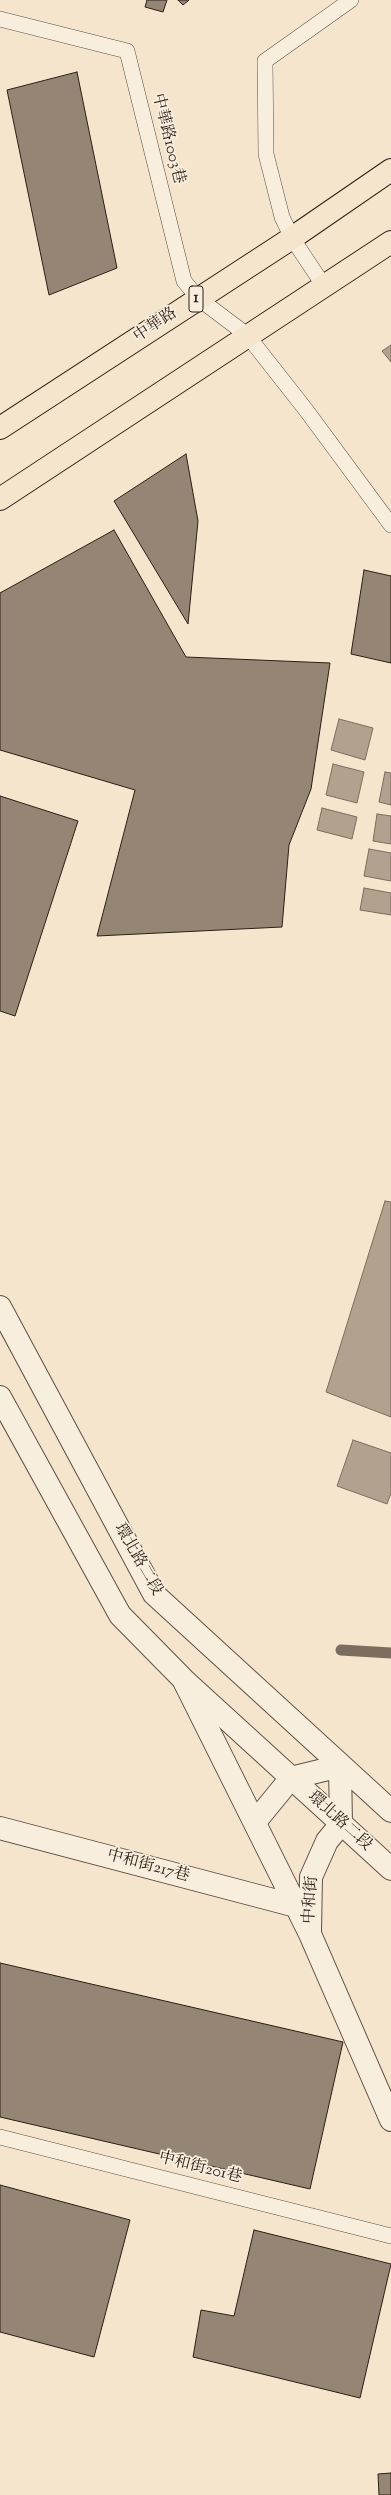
<!DOCTYPE html>
<meta charset="utf-8">
<style>
body{margin:0}
canvas{display:block;background:#f5e5cc}
</style>
<canvas width="391" height="2495"></canvas>
<script>
const g = document.querySelector('canvas').getContext('2d');
g.lineJoin = 'round';
function fillPath(path, color) { g.fillStyle = color; g.fill(path, 'evenodd'); }
const poly = rows => new Path2D(rows.map(r => 'M' + r).join(''));
function trace(path, color, width, dash) { g.strokeStyle = color; g.lineWidth = width; g.lineCap = dash ? 'butt' : 'round'; g.setLineDash(dash || []); g.stroke(path); }
function write(font, color, halo, rows, align = 'center') {
  g.font = font + ' "Sorts Mill Goudy","Noto Serif TC",serif'; g.lineWidth = 3.5; g.setLineDash([]); g.textBaseline = 'middle'; g.strokeStyle = halo; g.fillStyle = color; for (const [text, x, y, turn = 0] of rows) {
    g.save(); g.translate(x, y); g.rotate((+turn || 0) * Math.PI / 180); g.textAlign = isNaN(turn) ? turn : align; if (halo) g.strokeText(text, 0, 0); g.fillText(text, 0, 0); g.restore();
  }
}
const water = poly([
 [391,345,391,362,382,351,391,345],
 [339,719,373,728,365,760,331,750,339,719],
 [333,764,364,772,357,803,326,795,333,764],
 [385,772,391,773,391,805,379,802,385,772],
 [322,808,357,817,352,839,317,830,322,808],
 [377,814,391,816,391,844,373,841,377,814],
 [369,849,391,853,391,881,364,876,369,849],
 [364,888,391,893,391,915,360,910,364,888],
 [385,1201,391,1202,391,1417,326,1392,385,1201],
 [353,1440,391,1453,391,1493,387,1504,337,1486,353,1440]
]);
const stream = poly([
 [341,1650,391,1653]
]);
const building = poly([
 [147,0,167,0,163,12,145,7,147,0],
 [178,0,189,0,183,5,178,0],
 [77,72,117,268,49,295,7,90,77,72],
 [186,454,198,521,188,624,114,501,186,454],
 [114,530,186,657,330,663,311,789,289,845,282,927,97,936,135,790,0,750,0,593,114,530],
 [364,570,391,576,391,663,351,654,364,570],
 [0,796,78,821,15,1016,0,1011,0,796],
 [0,1963,343,2042,310,2189,0,2117,0,1963],
 [0,2185,130,2220,94,2357,0,2332,0,2185],
 [254,2230,391,2264,360,2398,193,2357,201,2310,234,2316,254,2230],
 [391,2473,391,2495,379,2495,378,2474,391,2473]
]);
const service = poly([
 [0,19,127,51,184,281,198,298,247,335,306,410,391,525],
 [324,286,292,238,282,217,266,154,265,61,351,0],
 [0,2137,391,2236]
]);
const minor = poly([
 [184,1681,310,1934,391,2120],
 [255,1822,291,1778,340,1766,341,1824,327,1841,311,1877,310,1931],
 [0,1828,296,1906]
]);
const tertiary = poly([
 [0,1307,154,1594,391,1811],
 [0,1397,120,1615,184,1680,391,1869]
]);
const primary = poly([
 [0,428,292,238,391,170],
 [0,499,391,242]
]);
const shields = [
 [196,299,14]
];
const shieldNames = [
 ["1",196,299]
];
const streetNames = [
 ["中華路1003巷",167,139,76],
 ["中華路",156,326,-34],
 ["環北路二段",137,1560,60],
 ["環北路二段",339,1822,42],
 ["中和街217巷",148,1867,15],
 ["中和街",312,1900,-86],
 ["中和街201巷",200,2169,14]
];
fillPath(water, '#b1a18e');
trace(water, '#7c6d5e', 1);
trace(stream, '#7c6d5e', 11);
fillPath(building, '#958575');
trace(building, '#2d1e16', 1);
trace(service, '#5f5044', 16);
trace(minor, '#5f5044', 24);
trace(tertiary, '#5f5044', 24);
trace(primary, '#2d1e16', 24);
trace(service, '#f8eede', 15);
trace(minor, '#f8eede', 22);
trace(tertiary, '#f8eede', 22);
trace(primary, '#f5e5cc', 22);
for (const [x, y, w] of shields) { const box = new Path2D(); box.roundRect(x - w / 2, y - 13, w, 26, 3); g.fillStyle = '#f8eede'; g.fill(box); trace(box, '#2d1e16', 1); }
write('bold 15px', '#2d1e16', null, shieldNames);
write('16px', '#2d1e16', '#f8eede', streetNames);
</script>
